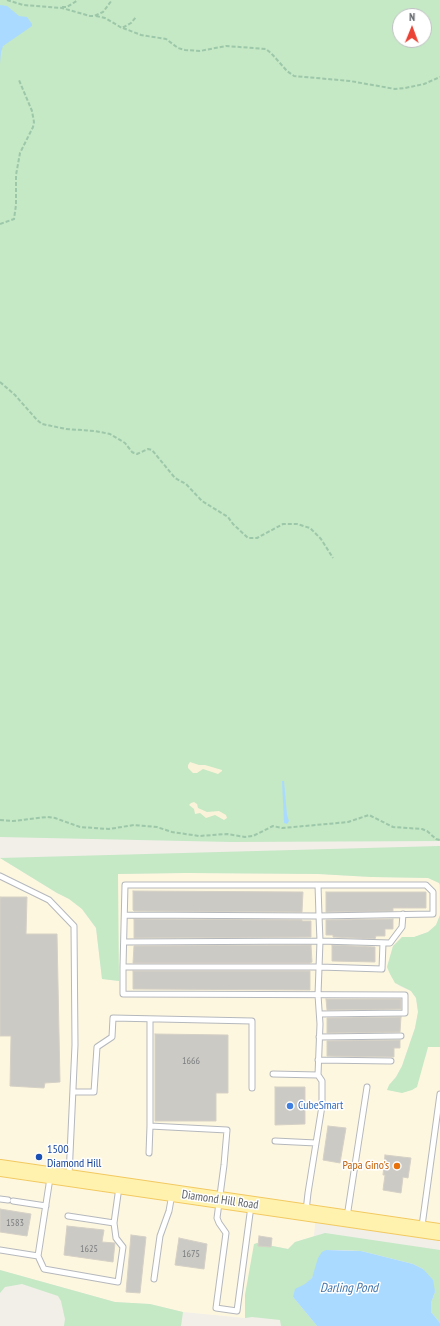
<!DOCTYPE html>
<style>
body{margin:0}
#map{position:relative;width:440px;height:1326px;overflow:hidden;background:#f1efe8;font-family:"PT Sans Narrow",sans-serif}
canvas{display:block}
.north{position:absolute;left:392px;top:8px;width:40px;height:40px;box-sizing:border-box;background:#fff;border:1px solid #bfc1c3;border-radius:50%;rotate:1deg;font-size:11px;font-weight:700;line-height:16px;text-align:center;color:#5f6368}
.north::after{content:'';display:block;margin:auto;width:14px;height:18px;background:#ea4335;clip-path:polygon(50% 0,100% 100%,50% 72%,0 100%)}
</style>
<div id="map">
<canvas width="440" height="1326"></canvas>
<div class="north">N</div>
</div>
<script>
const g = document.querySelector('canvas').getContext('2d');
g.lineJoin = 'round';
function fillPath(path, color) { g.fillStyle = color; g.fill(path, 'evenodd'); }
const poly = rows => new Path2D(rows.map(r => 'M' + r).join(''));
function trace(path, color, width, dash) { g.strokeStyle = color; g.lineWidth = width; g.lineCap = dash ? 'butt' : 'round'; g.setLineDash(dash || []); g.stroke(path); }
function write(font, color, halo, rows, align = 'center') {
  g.font = font + ' "PT Sans Narrow",sans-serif'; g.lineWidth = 3; g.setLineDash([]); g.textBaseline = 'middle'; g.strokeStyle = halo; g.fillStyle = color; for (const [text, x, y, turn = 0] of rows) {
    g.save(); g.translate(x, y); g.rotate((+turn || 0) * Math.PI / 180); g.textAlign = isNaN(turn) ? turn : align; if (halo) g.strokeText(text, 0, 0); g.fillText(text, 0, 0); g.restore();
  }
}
const commercial = poly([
 [0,858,57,893,69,898,82,909,96,928,102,979,118,981,117,874,186,873,318,874,371,877,428,878,439,883,440,915,436,925,428,932,414,937,402,937,393,946,387,967,390,974,399,986,411,991,416,998,418,1012,415,1028,402,1066,396,1077,389,1085,426,1056,428,1047,440,1047,440,1231,316,1214,314,1236,295,1242,288,1249,257,1243,245,1295,245,1318,183,1312,150,1304,115,1302,0,1270]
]);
const green = poly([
 [0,0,440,0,440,841,232,842,0,837],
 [400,16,424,16,424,40,400,40],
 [440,846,440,885,439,883,428,878,371,877,318,874,186,873,118,874,119,981,102,979,96,928,82,909,69,899,57,893,0,858],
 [440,915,440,1047,428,1047,417,1087,412,1090,402,1093,387,1090,389,1085,396,1077,402,1066,415,1028,418,1012,416,998,411,991,395,983,390,974,387,967,393,946,402,937,414,937,428,932,436,925],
 [325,1233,440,1250,440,1323,431,1312,431,1303,435,1292,423,1269,413,1264,361,1251,343,1250,326,1250,312,1278,293,1297,317,1326,281,1326,280,1320,252,1317,245,1318,245,1295,254,1244,257,1243,288,1249,295,1242],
 [0,1270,115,1302,150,1304,183,1312,181,1326,64,1326,65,1319,61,1301,58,1296,22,1284,5,1287,0,1293]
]);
const sand = poly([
 [190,762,199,765,205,765,222,770,222,771,218,774,203,769,197,773,193,773,188,768,188,765],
 [194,802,197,804,198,808,207,812,219,811,226,815,227,818,224,820,215,815,206,818,200,813,195,814,194,809,189,805,191,803]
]);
const water = poly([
 [0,5,7,6,19,16,27,17,32,24,32,26,3,46,1,52,0,64],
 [282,781,284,781,287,815,289,821,287,824,284,823],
 [326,1250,361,1251,413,1264,423,1269,433,1280,435,1292,431,1303,431,1312,440,1323,440,1326,317,1326,293,1297,295,1289,305,1284,312,1278,318,1258,322,1252]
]);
const building = poly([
 [133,891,303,892,302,912,134,911,133,910,133,891],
 [326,892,426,892,426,908,393,908,393,911,326,912,326,892],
 [0,897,27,897,26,934,57,934,60,1082,45,1083,44,1088,10,1086,11,1036,0,1036,0,897],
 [134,919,302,920,302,921,311,921,311,937,134,938,134,919],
 [393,919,393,929,385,929,385,936,376,936,375,939,333,937,333,935,326,935,326,920,393,919],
 [311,945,312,962,310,963,133,963,134,946,311,945],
 [332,945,375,947,375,962,332,961,332,945],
 [133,971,310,971,310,990,133,989,133,971],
 [326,999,401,999,401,1009,327,1010,326,999],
 [401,1017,400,1032,327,1033,327,1018,401,1017],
 [155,1034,228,1035,228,1093,216,1093,216,1121,155,1121,155,1034],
 [400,1040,400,1048,394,1048,394,1057,327,1056,327,1041,400,1040],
 [275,1087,305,1087,305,1124,275,1125,275,1087],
 [328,1126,346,1128,340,1163,323,1160,328,1126],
 [385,1155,411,1158,408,1178,403,1177,401,1193,383,1190,385,1175,383,1175,385,1155],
 [0,1209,31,1214,27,1236,0,1232,0,1209],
 [67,1226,104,1230,102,1242,115,1243,113,1262,64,1255,67,1226],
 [131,1235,146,1237,140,1293,126,1292,131,1235],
 [259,1236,272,1238,271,1247,258,1246,259,1236],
 [179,1238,207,1244,204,1269,175,1265,179,1238]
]);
const path = poly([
 [7,0,23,5,62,8,90,16,94,16,103,12,112,0],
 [62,7,67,7,78,0],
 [96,16,105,18,122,28,131,23,136,17],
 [123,28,141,35,166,39,178,48,185,50,200,51,226,46,266,49,271,53,287,71,294,76,350,81,395,89,405,88,424,84,440,77],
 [0,224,14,219,16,205,16,175,20,153,33,127,34,122,32,111,19,80],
 [0,382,15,395,37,420,42,424,66,429,95,431,110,434,125,443,132,452,134,453,137,454,148,449,152,450,175,478,186,484,202,501,228,517,233,524,248,538,257,538,283,524,297,524,310,528,321,539,333,558],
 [0,820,13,821,47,817,55,818,80,827,109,829,134,825,157,827,172,832,199,836,227,834,245,837,253,836,273,826,282,828,327,824,348,822,369,815,393,827,422,829,427,831,436,839,440,840]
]);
const lane = poly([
 [0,876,49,900,74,926,75,1045,69,1176],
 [318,885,319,916,433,914,433,892,426,885,125,885,123,967,320,967,382,969,383,943],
 [125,915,319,916,320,941,318,995,320,1024,318,1075],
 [124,942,320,941,390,943,402,927,403,914],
 [123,967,123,994,405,995,405,1013,320,1014],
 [150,1019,150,1126,227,1130,224,1165,217,1218,219,1223,226,1233,216,1308,237,1311,251,1206],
 [319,1037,401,1036],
 [318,1060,391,1061],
 [273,1074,318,1075,322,1081,322,1106,308,1193,306,1211],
 [73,1092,94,1092,97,1047,112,1037,113,1018,252,1021,252,1088],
 [275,1141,316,1143],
 [149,1153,150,1126],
 [0,1199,8,1200],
 [13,1201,46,1206],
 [68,1216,114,1223,119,1187],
 [347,1217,367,1087],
 [422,1226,440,1094],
 [0,1250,38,1256,50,1178],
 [38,1256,44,1269,118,1282,123,1247,116,1238,114,1223],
 [154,1279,160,1236,169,1211,172,1194]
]);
const primary = poly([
 [0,1168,440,1232]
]);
const markers = [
 [290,1106,4,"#3f7fe0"],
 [39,1157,4,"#1a4fb4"],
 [397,1166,4,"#e8710a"]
];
const numberNames = [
 ["1666",191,1061],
 ["1583",15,1223],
 ["1625",89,1249],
 ["1675",191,1254]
];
const shopNames = [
 ["CubeSmart",298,1106]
];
const transitNames = [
 ["1500",47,1150],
 ["Diamond Hill",47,1164]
];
const foodNames = [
 ["Papa Gino's",389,1166]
];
const streetNames = [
 ["Diamond Hill Road",220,1200,8]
];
const waterNames = [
 ["Darling Pond",349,1288]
];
fillPath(commercial, '#fef7e0');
fillPath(green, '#c5e8c5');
fillPath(sand, '#fbf3d9');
fillPath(water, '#aadaff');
fillPath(building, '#cccac5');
trace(building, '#d6d1c6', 1);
trace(lane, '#b5b8bc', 7);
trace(primary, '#f2c960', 18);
trace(path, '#9cc7a9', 2, [4, 2]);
trace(lane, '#fff', 5);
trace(primary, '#fff2af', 16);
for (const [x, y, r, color] of markers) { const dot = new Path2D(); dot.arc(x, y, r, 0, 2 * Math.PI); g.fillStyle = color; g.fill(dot); trace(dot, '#fff', 1.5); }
write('10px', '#7a7d7f', null, numberNames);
write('12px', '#366cbe', '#fff', shopNames, 'left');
write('12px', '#164399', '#fff', transitNames, 'left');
write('12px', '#c56008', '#fff', foodNames, 'right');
write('12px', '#5f6368', '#fff', streetNames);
write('italic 13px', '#4174aa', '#fff', waterNames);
</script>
